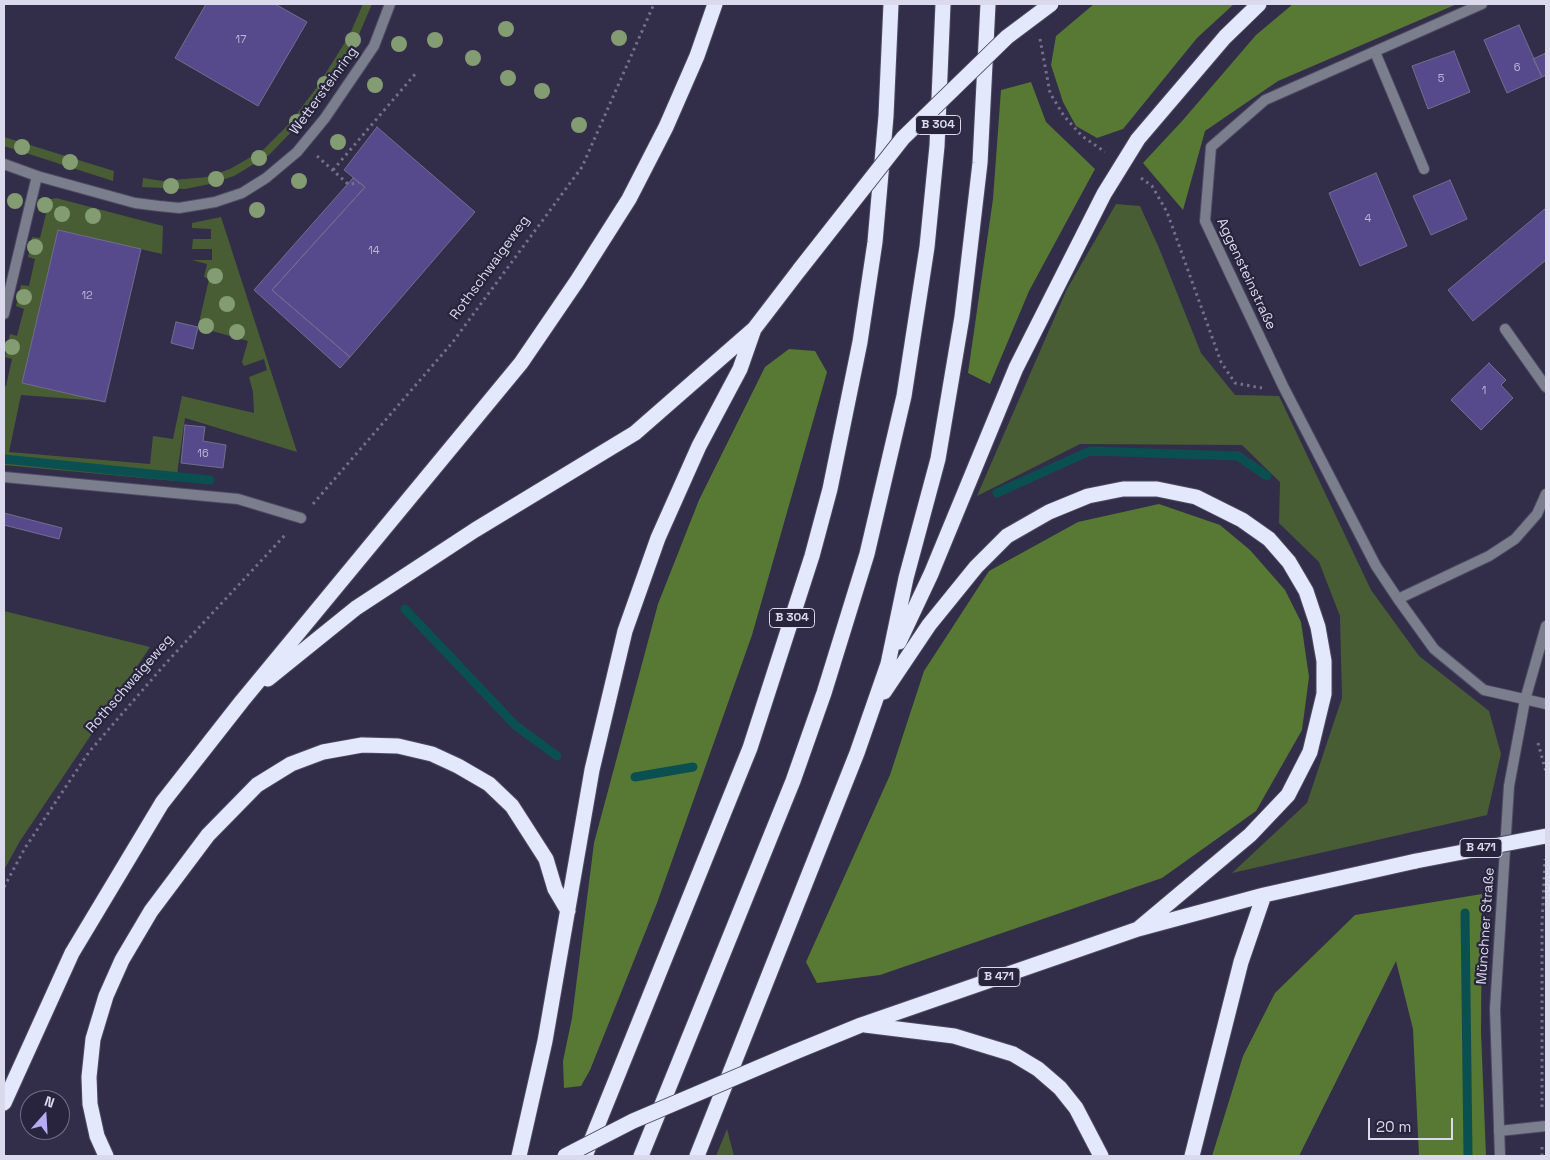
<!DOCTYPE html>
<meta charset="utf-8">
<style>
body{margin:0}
#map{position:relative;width:1550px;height:1160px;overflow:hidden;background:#322e49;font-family:"Space Grotesk",sans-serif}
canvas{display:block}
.frame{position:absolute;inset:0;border:5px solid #dbdaec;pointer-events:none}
.north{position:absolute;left:20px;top:1090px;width:50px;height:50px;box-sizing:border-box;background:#28243e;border:1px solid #706d84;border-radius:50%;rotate:19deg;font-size:14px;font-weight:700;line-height:20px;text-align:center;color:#dbdaec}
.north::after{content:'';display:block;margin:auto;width:18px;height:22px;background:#b5acf8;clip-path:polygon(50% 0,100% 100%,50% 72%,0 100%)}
.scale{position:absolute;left:1368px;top:1118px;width:85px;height:22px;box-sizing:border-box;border:2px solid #dbdaec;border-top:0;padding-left:6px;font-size:15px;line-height:18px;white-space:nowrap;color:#dbdaec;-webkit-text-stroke:4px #28243e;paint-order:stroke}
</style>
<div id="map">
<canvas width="1550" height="1160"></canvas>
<div class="frame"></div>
<div class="north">N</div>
<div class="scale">20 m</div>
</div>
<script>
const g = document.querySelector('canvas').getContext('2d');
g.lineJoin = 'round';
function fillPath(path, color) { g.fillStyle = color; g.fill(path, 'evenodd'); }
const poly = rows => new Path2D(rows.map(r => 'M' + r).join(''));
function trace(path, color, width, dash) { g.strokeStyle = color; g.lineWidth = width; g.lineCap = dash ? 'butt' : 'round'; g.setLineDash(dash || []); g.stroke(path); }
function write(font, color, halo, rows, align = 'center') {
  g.font = font + ' "Space Grotesk",sans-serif'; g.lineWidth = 4.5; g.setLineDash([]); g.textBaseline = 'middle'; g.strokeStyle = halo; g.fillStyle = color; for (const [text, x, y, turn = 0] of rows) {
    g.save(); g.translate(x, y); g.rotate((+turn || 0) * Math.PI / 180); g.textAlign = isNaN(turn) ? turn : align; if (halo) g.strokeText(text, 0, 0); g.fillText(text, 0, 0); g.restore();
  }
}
const green = poly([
 [363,4,372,4,357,39,343,63,326,90,295,128,269,155,234,176,210,184,185,189,142,187,143,178,163,181,207,177,230,169,263,150,290,123,317,87,349,36],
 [4,137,114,171,113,181,4,146],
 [56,198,163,226,162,254,58,230,22,383,101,401,21,395,9,452,150,464,153,436,173,439,182,396,254,413,253,392,249,377,267,370,264,359,244,366,242,362,248,341,198,327,209,279,204,277,207,264,192,260,212,260,212,249,192,249,193,239,211,239,211,229,192,228,192,223,221,217,297,452,185,418,176,481,4,465,4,386,6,386,12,359,5,357,10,334,17,336,24,309,16,306,21,285,29,286,35,259,28,257,32,237,40,238,46,214,38,211,42,201],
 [1116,204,1140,206,1159,248,1201,353,1235,395,1279,396,1371,590,1419,656,1489,711,1501,754,1487,815,1232,873,1307,803,1342,698,1340,616,1319,562,1279,523,1280,482,1242,445,1080,444,977,496,1067,289],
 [4,611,150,647,20,841,4,870],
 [727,1129,734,1156,716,1156]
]);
const forest = poly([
 [1094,4,1234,4,1197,38,1123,129,1097,138,1076,126,1063,102,1051,65,1056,36],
 [1293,4,1457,4,1278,81,1205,131,1183,210,1143,163,1183,120,1256,35],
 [1031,82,1046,122,1095,169,1029,291,990,384,968,373,993,199,1001,90],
 [789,349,815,351,827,372,752,635,657,903,590,1070,581,1086,564,1088,563,1061,572,1018,594,843,658,604,699,500,765,367],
 [1159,504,1220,525,1250,550,1285,590,1301,622,1309,677,1302,730,1256,811,1162,878,880,975,817,983,806,962,890,775,924,671,989,571,1078,522],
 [1482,894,1481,1032,1486,1156,1419,1156,1413,1029,1396,961,1299,1156,1212,1156,1243,1056,1275,993,1355,915]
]);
const stream = poly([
 [4,459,210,480],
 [997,493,1090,451,1238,456,1267,476],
 [405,609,515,725,557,756],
 [635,777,693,767],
 [1465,913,1468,1156]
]);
const building = poly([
 [206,4,275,4,307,22,258,106,175,58,206,4],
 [1519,25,1542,77,1507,93,1484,40,1519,25],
 [1454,51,1470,92,1428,109,1412,66,1454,51],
 [1546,53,1546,75,1542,77,1533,59,1546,53],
 [377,127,475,212,350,357,272,290,365,187,344,170,377,127],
 [1376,173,1407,246,1360,266,1329,193,1376,173],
 [353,178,365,187,272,290,350,357,340,368,254,290,353,178],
 [1450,180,1467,219,1431,235,1413,196,1450,180],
 [1546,208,1546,260,1473,321,1448,290,1546,208],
 [58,230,141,249,105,402,22,383,58,230],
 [176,322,198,327,193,349,171,343,176,322],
 [1489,363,1506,380,1501,385,1513,398,1481,430,1451,400,1489,363],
 [185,425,205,427,203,441,226,445,223,468,181,463,185,425],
 [4,513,62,528,59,539,4,525,4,513]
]);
const path = poly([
 [1040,39,1050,93,1064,116,1082,136,1105,152],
 [317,156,348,184,359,183],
 [333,170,416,73],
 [1141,178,1152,186,1167,212,1221,362,1235,383,1262,388],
 [313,504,452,343,582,167,654,4],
 [1538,743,1546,772],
 [4,887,25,848,89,752,166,663,286,534],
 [1542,1107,1542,924,1545,859],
 [1542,1156,1542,1146]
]);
const lane = poly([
 [1375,52,1424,169],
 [4,314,37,176],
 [1505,329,1546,387],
 [4,477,238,499,301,518],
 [1499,1131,1546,1126]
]);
const street = poly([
 [1482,4,1265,100,1211,147,1205,221,1283,386,1376,566,1398,599,1434,649,1484,690,1546,704],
 [4,164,37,176,135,203,159,206,179,208,215,202,242,193,266,178,297,152,325,118,374,46,390,4],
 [1398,599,1489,556,1515,539,1537,514,1546,494],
 [1500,1156,1495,1009,1509,786,1525,700,1546,626]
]);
const highway = poly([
 [899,642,931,574,1016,368,1104,194,1138,139,1225,37,1259,4],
 [268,679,356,608,475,530,635,433,754,329,800,269],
 [884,692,929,625,976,567,1007,536,1049,512,1088,496,1123,489,1157,489,1196,497,1242,520,1269,539,1289,562,1306,591,1318,627,1324,661,1324,694,1310,752,1288,795,1250,835,1138,929],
 [865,1025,954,1036,1013,1054,1038,1069,1060,1088,1076,1108,1101,1156],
 [795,1052,861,1025,1138,929,1264,895,1416,861],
 [4,1103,72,953,162,803,242,701,521,363,577,281,629,199,666,127,697,56,715,4],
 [106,1156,97,1136,90,1104,89,1077,93,1039,106,996,122,960,151,911,208,835,257,785,291,764,323,752,362,745,398,746,432,754,458,766,489,784,512,806,546,859,555,889,568,911],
 [519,1156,545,1041,592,770,625,631,658,538,699,446,740,369,754,329],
 [585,1156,750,748,812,556,830,489,860,342,875,242,886,116,891,4],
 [641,1156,793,781,824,693,867,554,904,396,927,247,937,146,943,4],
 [697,1156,857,753,888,664,906,578,938,459,962,317,980,163,988,4],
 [1192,1156,1241,962,1264,895]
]);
const highwayBridge = poly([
 [800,269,903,138,1007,37,1051,4],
 [1416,861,1546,836],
 [565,1156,633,1121,795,1052]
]);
const trees = [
 [506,29],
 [619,38],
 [353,40],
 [435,40],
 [399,44],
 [473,58],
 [508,78],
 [325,84],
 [375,85],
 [542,91],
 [297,122],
 [579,125],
 [338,142],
 [22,147],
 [259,158],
 [70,162],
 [216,179],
 [299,181],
 [171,186],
 [15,201],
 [45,205],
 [257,210],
 [62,214],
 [93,216],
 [35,247],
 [215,276],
 [24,297],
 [227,304],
 [206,326],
 [237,332],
 [12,347]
];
const numberNames = [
 ["17",241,40],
 ["6",1517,68],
 ["5",1441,79],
 ["4",1368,219],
 ["14",374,251],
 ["12",87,296],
 ["1",1484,391],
 ["16",203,454]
];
const shields = [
 [938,125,45],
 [792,618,45],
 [1481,848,42],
 [999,977,42]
];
const shieldNames = [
 ["B 304",938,125],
 ["B 304",792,618],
 ["B 471",1481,848],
 ["B 471",999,977]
];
const streetNames = [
 ["Wettersteinring",324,91,-54],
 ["Rothschwaigeweg",490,268,-54],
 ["Aggensteinstraße",1246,274,65],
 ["Rothschwaigeweg",130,684,-49],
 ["Münchner Straße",1486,926,-86]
];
fillPath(green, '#495d35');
fillPath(forest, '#587933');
trace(stream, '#0b5051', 9);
fillPath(building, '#564a8c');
trace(building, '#726e8d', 1);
trace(lane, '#4d4a63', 12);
trace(street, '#4d4a63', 12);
trace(highway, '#4d4a63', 17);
trace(path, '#737088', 3, [2.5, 4]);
trace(lane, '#7b7e8c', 10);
trace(street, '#7b7e8c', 10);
trace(highway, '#e4e8fd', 15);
trace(highwayBridge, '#4d4a63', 17, []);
trace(highwayBridge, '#e4e8fd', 15);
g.fillStyle = '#839c72';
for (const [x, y] of trees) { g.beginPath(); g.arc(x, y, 8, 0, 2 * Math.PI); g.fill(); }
write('11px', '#bab6d4', null, numberNames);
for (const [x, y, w] of shields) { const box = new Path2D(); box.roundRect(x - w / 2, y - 9.5, w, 19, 4); g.fillStyle = '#28243e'; g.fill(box); trace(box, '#dbdaec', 1); }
write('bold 12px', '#dbdaec', null, shieldNames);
write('14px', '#dbdaec', '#28243e', streetNames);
</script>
